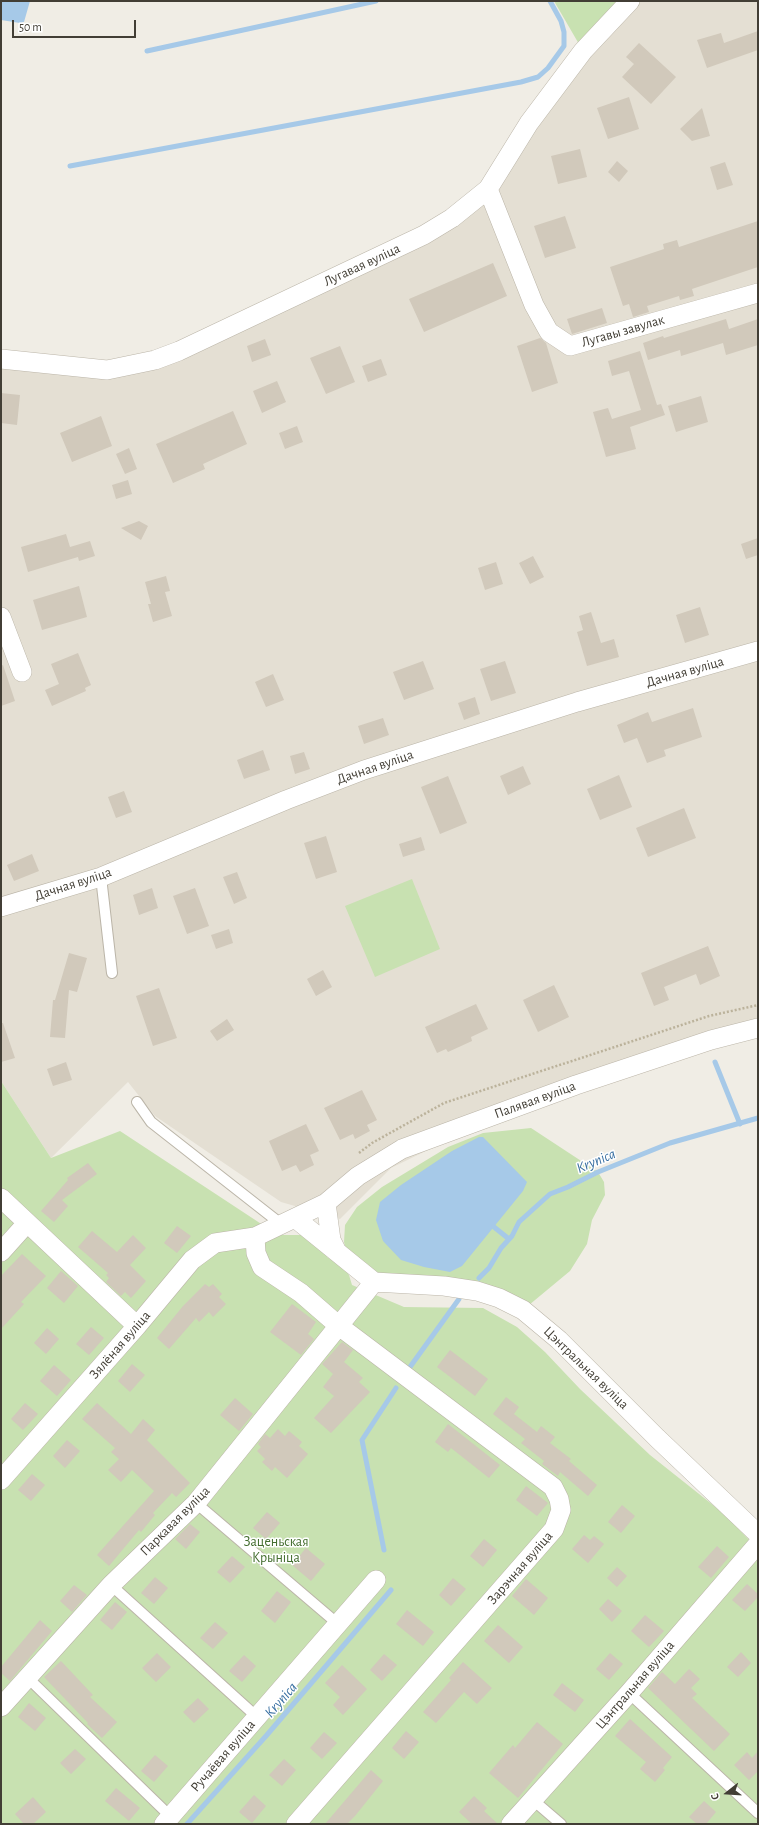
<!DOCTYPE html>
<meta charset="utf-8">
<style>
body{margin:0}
#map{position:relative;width:759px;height:1825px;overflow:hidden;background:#f0ede5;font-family:"Alegreya Sans",sans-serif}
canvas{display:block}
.frame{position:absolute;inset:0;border:2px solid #423e35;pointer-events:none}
.north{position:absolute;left:707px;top:1773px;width:40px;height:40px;-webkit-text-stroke:3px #fff;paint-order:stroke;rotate:253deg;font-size:11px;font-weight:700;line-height:16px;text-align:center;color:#423e35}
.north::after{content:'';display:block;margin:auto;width:14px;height:18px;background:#423e35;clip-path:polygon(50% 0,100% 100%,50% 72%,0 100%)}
.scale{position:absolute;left:12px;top:20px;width:124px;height:18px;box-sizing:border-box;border:2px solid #423e35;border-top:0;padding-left:5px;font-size:12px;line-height:14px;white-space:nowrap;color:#423e35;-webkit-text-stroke:3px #fff;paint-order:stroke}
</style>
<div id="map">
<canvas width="759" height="1825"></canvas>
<div class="frame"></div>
<div class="north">С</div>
<div class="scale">50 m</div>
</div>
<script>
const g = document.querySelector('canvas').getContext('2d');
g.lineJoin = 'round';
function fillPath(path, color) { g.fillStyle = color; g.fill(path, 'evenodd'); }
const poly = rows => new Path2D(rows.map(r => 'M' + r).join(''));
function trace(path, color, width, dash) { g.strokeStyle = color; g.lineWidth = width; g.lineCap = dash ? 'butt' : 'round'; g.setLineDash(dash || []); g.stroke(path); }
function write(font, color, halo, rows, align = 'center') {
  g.font = font + ' "Alegreya Sans",sans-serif'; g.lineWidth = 3; g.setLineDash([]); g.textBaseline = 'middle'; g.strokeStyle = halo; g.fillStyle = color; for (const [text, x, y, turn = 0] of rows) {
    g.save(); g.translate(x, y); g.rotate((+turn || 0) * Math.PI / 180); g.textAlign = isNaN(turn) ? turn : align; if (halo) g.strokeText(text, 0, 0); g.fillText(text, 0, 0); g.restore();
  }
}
const residential = poly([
 [630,1,758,1,758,1038,703,1050,473,1128,391,1168,340,1219,281,1202,155,1116,128,1082,51,1158,1,1081,1,356,129,366,424,235,481,184]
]);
const green = poly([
 [554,1,630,1,583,51],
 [412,879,440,949,375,977,345,906],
 [1,1081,51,1158,120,1131,278,1235,309,1235,326,1247,327,1257,344,1267,349,1275,352,1285,404,1307,483,1308,517,1327,545,1352,580,1389,650,1455,723,1513,758,1549,758,1824,1,1824],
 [531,1128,598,1172,604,1182,605,1195,592,1220,587,1244,570,1271,523,1310,499,1298,374,1282,349,1263,344,1242,345,1225,357,1207,382,1187,448,1147,483,1133]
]);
const water = poly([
 [1,1,30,1,24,22,20,23,1,20],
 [479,1137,483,1137,527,1182,523,1191,462,1266,450,1272,424,1267,401,1260,383,1241,376,1220,380,1202,401,1185,452,1151]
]);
const stream = poly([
 [147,51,376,1],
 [70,166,521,82,538,77,548,68,564,46,564,32,561,21,550,1],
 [715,1062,740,1124],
 [494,1227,509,1239],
 [479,1278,489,1268,501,1248,512,1236,519,1222,550,1194,568,1187,598,1172,670,1143,758,1118],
 [410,1367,459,1299],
 [384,1550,362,1440,396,1388],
 [187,1824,266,1736,391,1590]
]);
const building = poly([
 [758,31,758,50,707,68,697,40,721,33,724,43],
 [639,43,676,77,651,104,622,77,634,64,626,57],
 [629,97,639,129,608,139,597,108],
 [702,108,710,136,692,141,680,129],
 [580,149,587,177,558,184,551,156],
 [617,161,628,171,619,182,608,172],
 [725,162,733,185,717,190,710,167],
 [565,216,576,248,545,258,534,226],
 [758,221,758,267,692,289,694,296,680,300,679,296,647,306,649,312,633,317,629,304,623,306,610,267,664,249,663,244,677,240,679,247],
 [493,263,507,296,424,332,409,299],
 [602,308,607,323,572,334,567,319],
 [726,319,729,329,758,319,758,345,726,355,723,343,681,356,680,350,648,360,643,343,663,336,664,338],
 [540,338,546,343,558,383,532,392,517,346],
 [265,339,271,355,252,362,247,346],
 [340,346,355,382,326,394,310,358],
 [640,351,657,405,661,404,665,415,630,427,636,449,606,457,593,412,608,408,612,419,641,410,629,371,612,376,608,361],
 [381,359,387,375,368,382,362,366],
 [277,381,286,402,262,413,253,391],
 [1,393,20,395,17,425,1,423],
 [701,396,708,422,676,432,668,406],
 [233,411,247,444,203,464,205,469,173,483,156,444],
 [101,416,112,446,72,462,60,433],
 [297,426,303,442,285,449,279,433],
 [129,448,137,469,125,474,116,454],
 [128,480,132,494,116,499,112,485],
 [139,521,148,526,141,540,121,528],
 [66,534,70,547,90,541,95,556,79,561,78,557,28,572,21,547],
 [758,538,758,555,746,559,741,544],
 [533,556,544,577,530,584,519,563],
 [496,562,503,584,485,590,478,568],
 [166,576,170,591,165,592,172,616,153,622,148,604,151,604,145,582],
 [79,586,87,617,42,630,33,600],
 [700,607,709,635,685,643,676,615],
 [591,612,601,643,614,639,619,657,587,666,577,632,583,630,579,616],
 [78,653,91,685,85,688,86,691,52,706,45,690,59,684,51,664],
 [423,661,434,689,404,700,393,672],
 [505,661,516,693,491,701,480,669],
 [3,665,15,701,1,706,1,666],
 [273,674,284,700,266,707,255,682],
 [475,697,480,714,464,720,458,703],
 [693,708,702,737,664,750,666,756,647,763,637,738,624,743,617,725,648,712,652,722],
 [383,718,389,735,364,744,358,726],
 [263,750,270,770,244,779,237,760],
 [304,752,310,769,295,774,290,756],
 [523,766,531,784,508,795,500,776],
 [619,775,632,807,600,820,587,789],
 [448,776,467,823,440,834,421,787],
 [124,791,132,812,116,818,108,797],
 [684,808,696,838,648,857,636,828],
 [326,836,337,872,316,879,304,843],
 [421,837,425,850,403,857,399,844],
 [32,854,39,871,14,881,7,865],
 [237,872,247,898,234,904,223,877],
 [152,888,158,908,139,915,133,895],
 [195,888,209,926,187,934,173,896],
 [229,929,233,943,216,949,211,935],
 [708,946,720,976,700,985,696,974,664,987,669,1000,654,1006,641,973],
 [69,953,87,958,77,992,69,990,65,1038,50,1037,53,1000,55,1000],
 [323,970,332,987,316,996,307,979],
 [554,985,569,1017,538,1032,523,1000],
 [159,988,177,1038,153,1046,136,996],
 [476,1004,488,1029,471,1037,472,1041,448,1052,446,1049,437,1053,425,1027],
 [227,1019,234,1030,217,1041,210,1031],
 [1,1023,3,1023,15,1058,1,1062],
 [66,1062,72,1080,53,1086,47,1069],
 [362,1090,377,1120,367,1125,370,1131,355,1139,353,1134,340,1140,324,1108],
 [306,1124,319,1151,310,1155,314,1165,300,1172,296,1165,282,1171,269,1141],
 [88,1163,97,1174,62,1200,68,1206,54,1222,41,1211,68,1180,67,1178],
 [177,1226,191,1236,177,1253,164,1243],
 [92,1231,117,1252,133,1235,146,1248,130,1265,146,1281,131,1298,125,1292,121,1296,106,1282,109,1278,106,1275,108,1273,78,1247],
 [22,1254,46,1276,21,1302,24,1304,1,1329,1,1276],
 [61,1271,78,1286,64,1303,47,1288],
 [205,1284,209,1287,213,1284,222,1294,219,1297,226,1304,213,1317,209,1312,199,1322,196,1318,169,1349,157,1338,183,1306],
 [292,1304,316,1322,308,1334,314,1339,301,1355,270,1332],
 [91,1327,104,1338,89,1355,76,1344],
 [47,1328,59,1339,46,1354,34,1343],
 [342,1342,353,1350,344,1362,363,1378,359,1382,370,1392,331,1433,314,1418,334,1396,323,1387,333,1374,322,1364],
 [450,1350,488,1379,475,1396,437,1367],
 [132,1364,145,1375,130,1392,118,1381],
 [54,1365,71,1380,57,1396,40,1381],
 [506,1397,519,1407,514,1414,537,1432,541,1426,555,1437,550,1443,571,1459,569,1461,597,1485,588,1496,560,1472,558,1476,542,1464,544,1461,521,1443,525,1439,493,1414],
 [235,1398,253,1414,239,1431,220,1415],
 [25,1403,38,1414,23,1430,11,1419],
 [97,1403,131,1434,143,1419,155,1430,147,1440,190,1483,176,1497,172,1493,153,1513,155,1515,141,1532,139,1530,109,1566,97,1555,154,1491,132,1470,121,1482,108,1470,119,1459,111,1452,115,1448,82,1419],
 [448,1424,500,1465,489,1478,451,1448,448,1452,435,1442],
 [278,1429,285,1436,289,1431,302,1442,299,1446,308,1454,287,1478,275,1467,272,1471,262,1462,265,1459,257,1451,261,1447,258,1444,265,1434,270,1438],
 [67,1440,80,1451,65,1468,53,1456],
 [32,1474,45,1485,31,1501,18,1490],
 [526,1486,548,1503,537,1516,516,1500],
 [622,1505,635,1516,621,1533,608,1522],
 [267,1512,280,1523,266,1539,253,1528],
 [190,1524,200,1532,186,1549,175,1539],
 [584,1535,590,1540,594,1536,604,1544,588,1563,572,1549],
 [484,1539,497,1550,483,1567,470,1556],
 [717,1546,729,1557,711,1578,698,1567],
 [306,1548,325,1564,311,1581,292,1565],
 [232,1556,245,1567,230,1583,217,1572],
 [617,1567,627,1576,617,1587,607,1578],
 [155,1577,168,1588,154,1604,141,1593],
 [453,1578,466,1589,451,1606,439,1595],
 [526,1579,548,1598,534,1615,512,1596],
 [747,1584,758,1594,758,1597,745,1611,732,1600],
 [74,1585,87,1595,72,1612,60,1601],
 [277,1591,291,1602,275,1623,261,1611],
 [608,1599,622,1611,612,1622,599,1609],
 [115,1602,127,1612,112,1630,100,1620],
 [407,1610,434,1632,423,1646,396,1624],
 [645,1615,664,1631,649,1647,631,1631],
 [40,1620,52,1631,10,1681,1,1673,1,1667],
 [215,1622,228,1633,213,1649,200,1638],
 [498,1625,523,1647,509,1663,484,1641],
 [741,1652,751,1663,738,1677,727,1667],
 [157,1653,171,1667,156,1682,142,1668],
 [610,1653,623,1664,609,1680,596,1669],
 [384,1654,397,1665,382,1681,370,1670],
 [244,1655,256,1666,242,1682,229,1671],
 [61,1661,93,1695,90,1697,117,1722,102,1738,87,1724,88,1723,44,1677],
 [463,1662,492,1688,477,1704,464,1692,436,1723,423,1712,451,1680,449,1678],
 [342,1665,367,1689,343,1715,333,1705,340,1697,325,1683],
 [689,1669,700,1679,691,1688,697,1694,692,1698,730,1734,714,1751,648,1688,662,1672,675,1684],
 [562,1683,584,1700,575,1712,553,1695],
 [198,1698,209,1709,194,1723,183,1712],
 [29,1703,46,1718,35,1731,18,1717],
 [630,1719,672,1757,663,1768,665,1770,655,1782,640,1769,646,1762,615,1736],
 [537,1722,563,1744,518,1798,489,1773,513,1745,515,1748],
 [406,1731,419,1742,404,1759,392,1748],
 [324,1732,337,1743,322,1759,310,1748],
 [75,1749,86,1759,71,1774,60,1763],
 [758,1751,758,1771,749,1780,734,1765,747,1752,752,1758],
 [155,1755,168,1766,154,1782,141,1771],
 [284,1759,296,1770,282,1786,269,1775],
 [371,1770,383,1781,355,1816,347,1824,325,1824],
 [116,1788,140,1808,129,1821,105,1801],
 [254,1795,266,1806,252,1823,239,1812],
 [474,1796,487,1808,484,1811,498,1824,472,1824,459,1812],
 [33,1797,46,1812,33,1824,24,1824,15,1814],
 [704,1801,716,1812,706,1824,697,1824,689,1817]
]);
const path = poly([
 [359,1153,372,1143,444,1103,709,1016,758,1005]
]);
const lane = poly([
 [101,877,112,973],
 [137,1102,151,1122,281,1224],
 [196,1503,338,1624],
 [111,1585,257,1717],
 [28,1678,171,1817],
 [629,1693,758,1813],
 [533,1800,561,1824]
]);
const street = poly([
 [488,189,534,305,549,332,570,346,758,293],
 [1,359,107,370,155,360,179,351,424,235,452,218,488,189,529,123,583,51,630,1],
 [1,617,22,672],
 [1,907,101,877,286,800,364,770,577,702,758,651],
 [1,1198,137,1326],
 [326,1203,331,1240,337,1252],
 [295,1218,374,1282,444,1286,477,1291,499,1298,523,1310,559,1340,657,1438,758,1534],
 [255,1237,256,1253,262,1267,301,1293,339,1326,553,1487,559,1499,561,1510,554,1529,296,1824],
 [1,1252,27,1223],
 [1,1480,137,1326,192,1260,215,1243,255,1237,326,1203,358,1176,402,1149,576,1085,711,1040,758,1028],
 [1,1707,111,1585,196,1503,374,1282],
 [164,1824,376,1580],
 [511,1824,629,1693,758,1544]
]);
const streetNames = [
 ["Лугавая вуліца",362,265,-25],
 ["Лугавы завулак",623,331,-16],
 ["Дачная вуліца",685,672,-16],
 ["Дачная вуліца",375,767,-19],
 ["Дачная вуліца",73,884,-18],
 ["Палявая вуліца",535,1100,-20],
 ["Зялёная вуліца",120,1345,-49],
 ["Цэнтральная вуліца",586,1368,44],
 ["Паркавая вуліца",175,1521,-45],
 ["Зарэчная вуліца",520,1568,-49],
 ["Цэнтральная вуліца",635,1685,-49],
 ["Ручаёвая вуліца",223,1756,-49]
];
const parkNames = [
 ["Заценьская",276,1542],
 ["Крыніца",276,1558]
];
const waterNames = [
 ["Krynica",596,1161,-23],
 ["Krynica",281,1700,-49]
];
fillPath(residential, '#e4dfd3');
fillPath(green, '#c8e1b1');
fillPath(water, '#a6c9e8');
trace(stream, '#a6c9e8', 5);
fillPath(building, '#d1c9bb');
trace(lane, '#bbb5a8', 12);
trace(street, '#bbb5a8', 20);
trace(path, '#bbb29b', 2.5, [2, 2]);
trace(lane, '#fff', 10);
trace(street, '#fff', 19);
write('14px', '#423e35', '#fff', streetNames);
write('14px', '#436d2f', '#fff', parkNames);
write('italic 15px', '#3a70a2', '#fff', waterNames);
</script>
